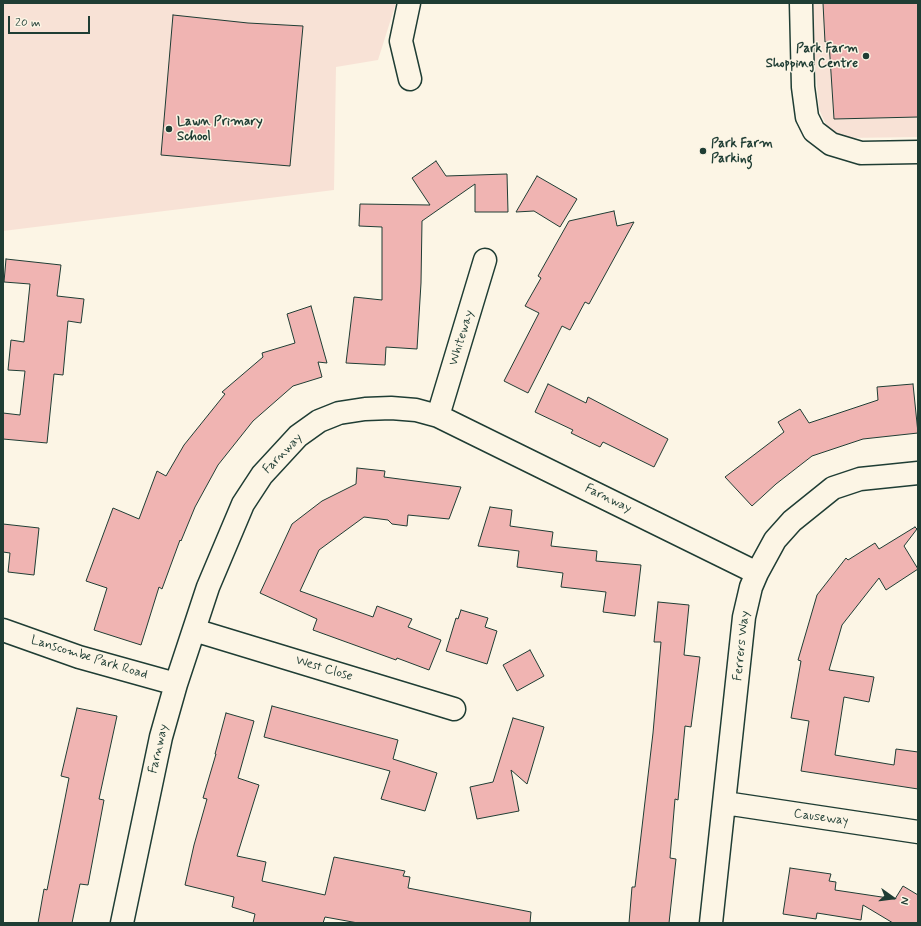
<!DOCTYPE html>
<style>
body{margin:0}
#map{position:relative;width:921px;height:926px;overflow:hidden;background:#fcf5e5;font-family:Mynerve,sans-serif}
canvas{display:block}
.frame{position:absolute;inset:0;border:4px solid #1f3d34;pointer-events:none}
.north{position:absolute;left:873px;top:878px;width:40px;height:40px;-webkit-text-stroke:3px #fcf5e5;paint-order:stroke;rotate:104deg;font-size:11px;font-weight:700;line-height:16px;text-align:center;color:#1f3d34}
.north::after{content:'';display:block;margin:auto;width:14px;height:18px;background:#1f3d34;clip-path:polygon(50% 0,100% 100%,50% 72%,0 100%)}
.scale{position:absolute;left:8px;top:16px;width:82px;height:18px;box-sizing:border-box;border:2px solid #1f3d34;border-top:0;padding-left:5px;font-size:12px;line-height:14px;white-space:nowrap;color:#1f3d34;-webkit-text-stroke:3px #fcf5e5;paint-order:stroke}
</style>
<div id="map">
<canvas width="921" height="926"></canvas>
<div class="frame"></div>
<div class="north">N</div>
<div class="scale">20 m</div>
</div>
<script>
const g = document.querySelector('canvas').getContext('2d');
g.lineJoin = 'round';
function fillPath(path, color) { g.fillStyle = color; g.fill(path, 'evenodd'); }
const poly = rows => new Path2D(rows.map(r => 'M' + r).join(''));
function trace(path, color, width, dash) { g.strokeStyle = color; g.lineWidth = width; g.lineCap = dash ? 'butt' : 'round'; g.setLineDash(dash || []); g.stroke(path); }
function write(font, color, halo, rows, align = 'center') {
  g.font = font + ' Mynerve,sans-serif'; g.lineWidth = 3; g.setLineDash([]); g.textBaseline = 'middle'; g.strokeStyle = halo; g.fillStyle = color; for (const [text, x, y, turn = 0] of rows) {
    g.save(); g.translate(x, y); g.rotate((+turn || 0) * Math.PI / 180); g.textAlign = isNaN(turn) ? turn : align; if (halo) g.strokeText(text, 0, 0); g.fillText(text, 0, 0); g.restore();
  }
}
const built = poly([
 [3,3,396,3,378,60,336,67,334,190,3,231],
 [810,3,918,3,918,137,846,138,828,129,819,109]
]);
const building = poly([
 [823,3,918,3,918,117,834,119,829,42,825,42,823,3],
 [173,15,248,23,303,26,290,166,161,155,173,15],
 [436,161,446,176,507,174,508,212,475,212,475,184,422,221,421,283,417,349,386,347,385,365,346,363,354,297,382,300,382,227,359,226,360,204,430,205,412,178,436,161],
 [537,176,577,199,560,227,534,211,516,212,537,176],
 [614,211,617,226,634,222,589,304,585,302,570,330,562,326,528,393,504,381,539,313,525,306,541,278,538,276,569,221,614,211],
 [6,259,61,265,57,296,84,299,81,323,68,321,63,375,54,374,47,443,3,439,3,413,20,415,25,371,8,370,11,340,24,342,30,284,4,282,6,259],
 [311,306,327,363,318,362,322,377,293,386,253,421,218,465,195,507,181,541,180,540,162,589,159,587,141,645,94,630,107,588,86,581,113,508,139,519,157,471,166,476,184,445,225,394,222,392,263,357,262,353,295,343,287,314,311,306],
 [548,384,586,403,588,397,668,439,654,467,603,442,600,447,571,433,573,430,535,412,548,384],
 [913,384,918,433,863,439,812,456,776,484,752,506,725,477,784,432,778,422,800,409,809,423,878,400,877,387,913,384],
 [357,468,385,471,384,477,461,487,449,519,408,515,407,526,392,524,388,520,364,517,319,550,300,591,373,617,377,606,412,619,408,627,441,640,429,670,397,658,396,660,313,630,317,619,260,593,292,524,322,501,356,484,357,468],
 [490,507,512,510,510,526,553,532,551,546,597,551,596,561,641,565,635,616,603,612,606,592,561,587,563,573,517,567,519,551,478,546,490,507],
 [3,524,39,528,34,575,8,572,10,553,3,552,3,524],
 [915,527,917,529,904,546,918,569,886,590,879,578,842,625,829,670,874,677,869,702,844,697,835,755,894,765,896,749,918,752,918,789,801,771,809,721,791,718,801,661,798,660,817,595,846,558,848,560,875,543,879,549,915,527],
 [658,602,689,605,684,655,700,657,691,727,685,726,678,800,675,799,670,858,676,859,669,923,629,923,632,887,635,887,653,733,661,642,654,642,658,602],
 [461,610,488,618,485,627,497,631,487,664,446,651,456,618,458,619,461,610],
 [530,650,544,676,517,691,503,665,530,650],
 [272,706,398,740,393,759,437,773,425,811,381,799,390,771,264,737,272,706],
 [77,708,117,716,99,799,104,800,88,885,80,884,72,923,38,923,44,889,47,890,69,778,61,776,77,708],
 [226,713,254,721,238,778,259,785,237,856,266,862,262,881,325,895,334,857,405,871,403,876,410,877,408,888,531,912,530,923,358,923,325,917,323,923,253,923,255,914,232,907,234,897,185,885,194,845,207,799,203,798,216,754,215,754,226,713],
 [513,718,544,727,527,784,511,770,519,811,477,819,470,787,493,782,513,718],
 [790,868,831,874,829,881,836,882,835,890,895,899,903,886,918,895,918,923,893,923,863,905,861,920,817,913,816,919,783,914,790,868]
]);
const minor = poly([
 [409,3,401,41,410,79],
 [801,3,803,87,807,117,814,131,831,144,861,153,918,152],
 [438,416,485,260],
 [3,630,79,657,176,684],
 [194,630,454,709],
 [725,803,918,832],
 [122,923,161,737,176,684,208,587,243,504,262,475,298,436,319,421,339,413,365,409,391,408,416,410,438,416,757,573],
 [711,923,744,617,751,587,757,573,775,540,792,521,833,488,860,479,918,473]
]);
const markers = [
 [866,56,4,"#1f3d34"],
 [169,129,4,"#1f3d34"],
 [703,151,4,"#1f3d34"]
];
const poiNames = [
 ["Park Farm",858,49,"right"],
 ["Shopping Centre",858,64,"right"],
 ["Lawn Primary",177,122],
 ["School",177,137],
 ["Park Farm",711,144],
 ["Parking",711,159]
];
const streetNames = [
 ["Whiteway",462,338,-73],
 ["Farnway",283,454,-46],
 ["Farnway",608,499,26],
 ["Ferrers Way",742,646,-84],
 ["Lanscombe Park Road",89,658,17],
 ["West Close",324,669,17],
 ["Farnway",159,749,-77],
 ["Causeway",821,818,8]
];
fillPath(built, '#f8e2d6');
fillPath(building, '#f0b4b2');
trace(building, '#1f3d34', 1);
trace(minor, '#1f3d34', 25);
trace(minor, '#fcf5e5', 22);
for (const [x, y, r, color] of markers) { const dot = new Path2D(); dot.arc(x, y, r, 0, 2 * Math.PI); g.fillStyle = color; g.fill(dot); trace(dot, '#fcf5e5', 1.5); }
write('bold 13px', '#1f3d34', '#fcf5e5', poiNames, 'left');
write('13px', '#1f3d34', '#fcf5e5', streetNames);
</script>
